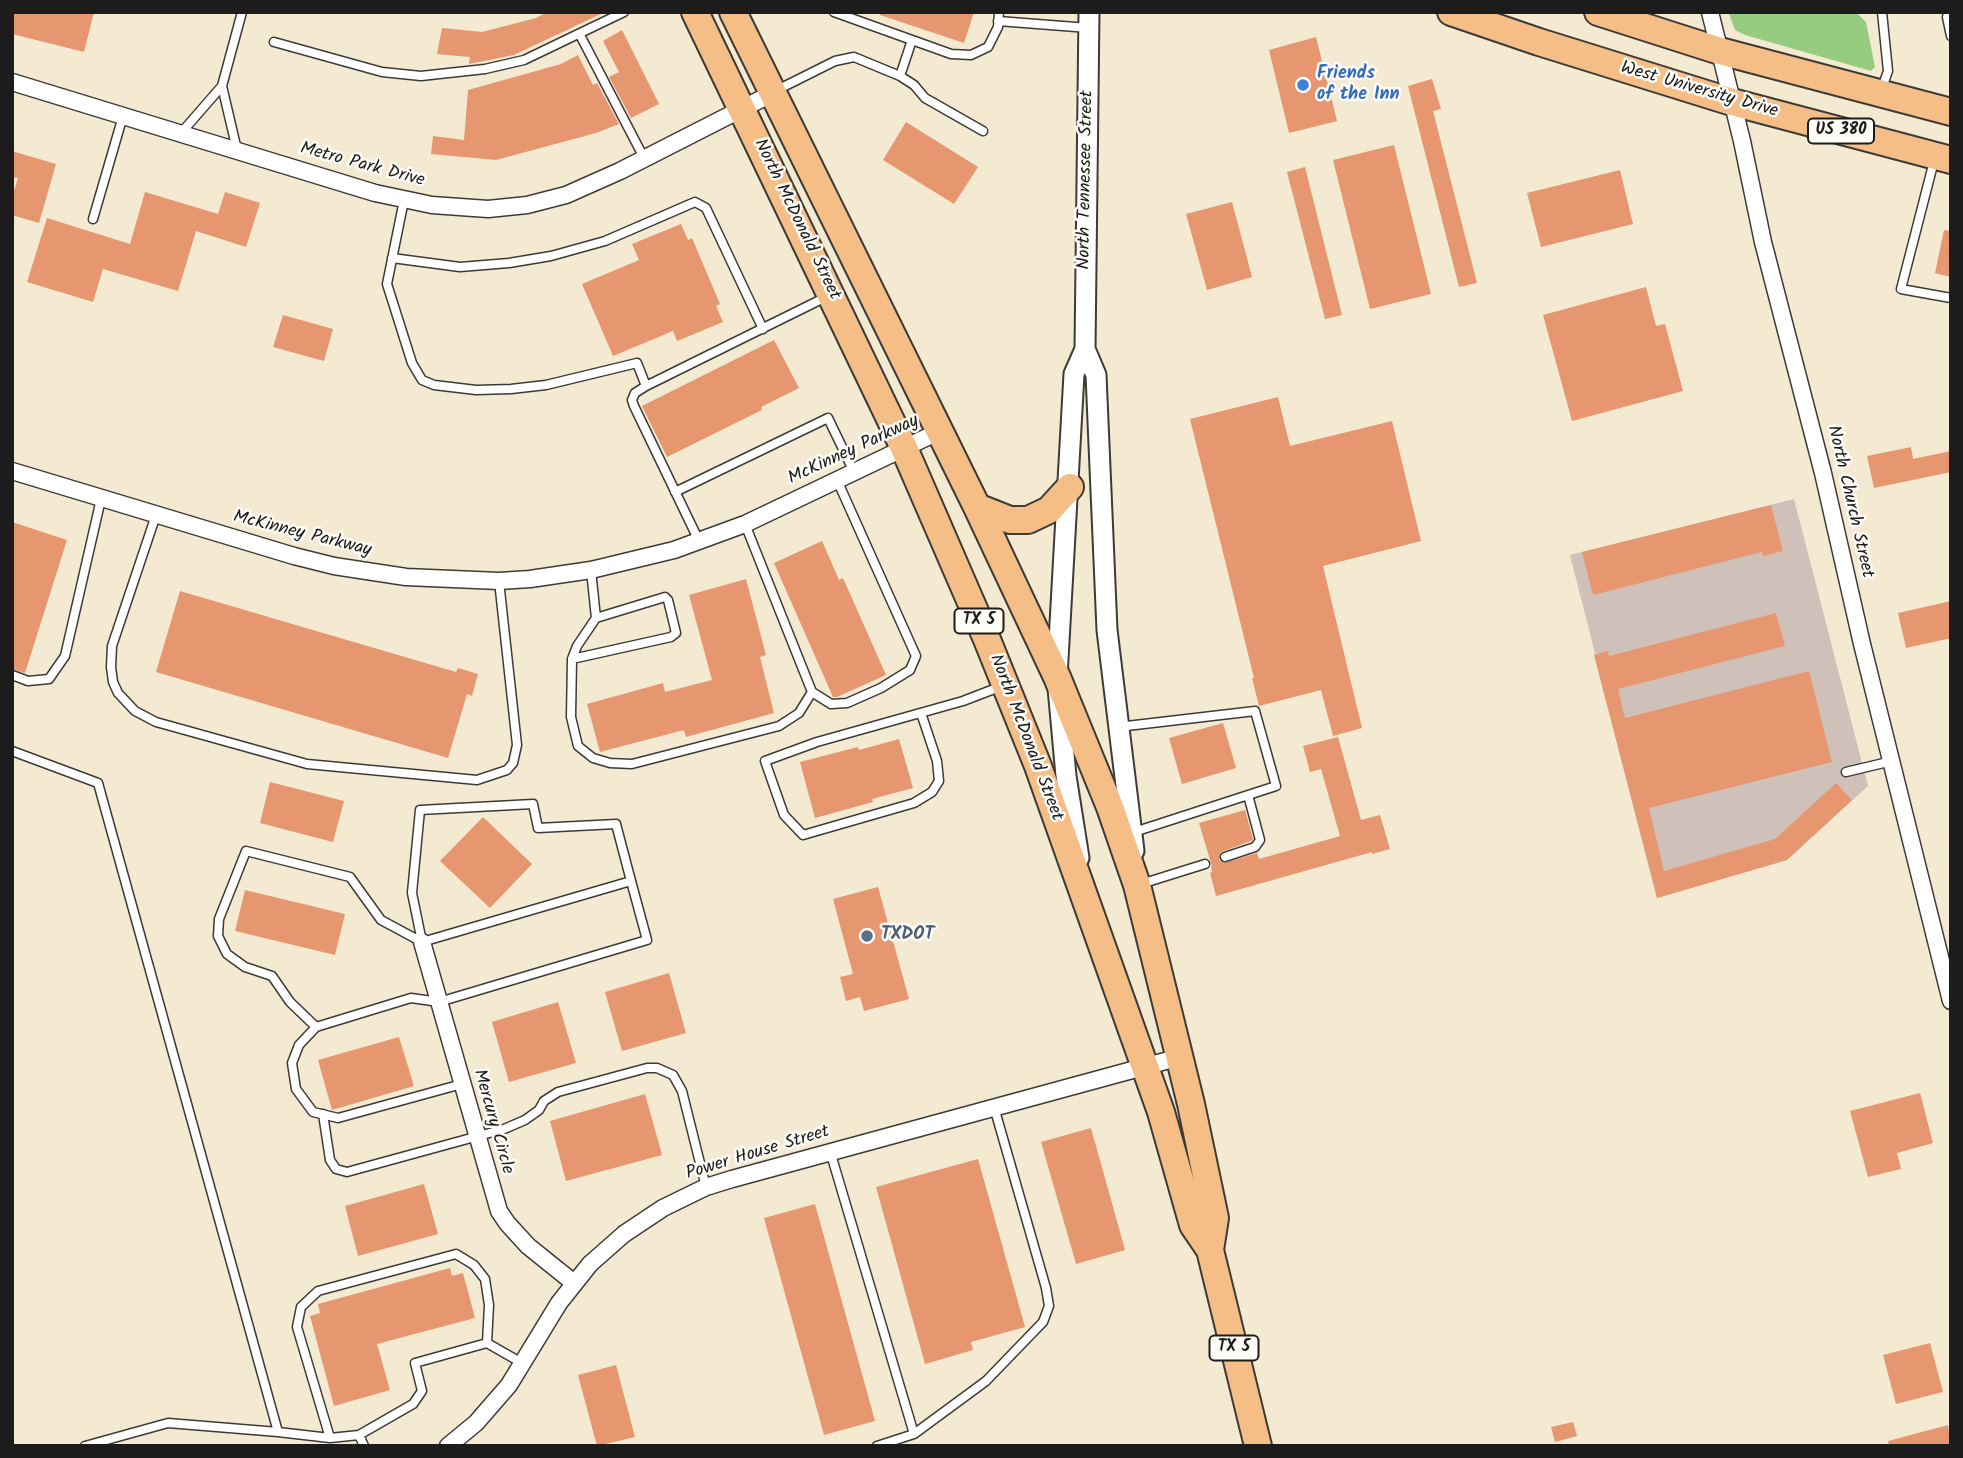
<!DOCTYPE html>
<style>
body{margin:0}
#map{position:relative;width:1963px;height:1458px;overflow:hidden;background:#f4e9d1;font-family:Kalam,sans-serif}
canvas{display:block}
.frame{position:absolute;inset:0;border:14px solid #1c1c1c;pointer-events:none}
</style>
<div id="map">
<canvas width="1963" height="1458"></canvas>
<div class="frame"></div>
</div>
<script>
const g = document.querySelector('canvas').getContext('2d');
g.lineJoin = 'round';
function fillPath(path, color) { g.fillStyle = color; g.fill(path, 'evenodd'); }
const poly = rows => new Path2D(rows.map(r => 'M' + r).join(''));
function trace(path, color, width, dash) { g.strokeStyle = color; g.lineWidth = width; g.lineCap = dash ? 'butt' : 'round'; g.setLineDash(dash || []); g.stroke(path); }
function write(font, color, halo, rows, align = 'center') {
  g.font = font + ' Kalam,sans-serif'; g.lineWidth = 5; g.setLineDash([]); g.textBaseline = 'middle'; g.strokeStyle = halo; g.fillStyle = color; for (const [text, x, y, turn = 0] of rows) {
    g.save(); g.translate(x, y); g.rotate((+turn || 0) * Math.PI / 180); g.textAlign = isNaN(turn) ? turn : align; if (halo) g.strokeText(text, 0, 0); g.fillText(text, 0, 0); g.restore();
  }
}
const industrial = poly([
 [1794,499,1868,786,1787,860,1657,898,1570,555]
]);
const green = poly([
 [1724,12,1856,12,1866,22,1875,67,1871,71,1745,35,1735,30,1729,14]
]);
const building = poly([
 [12,12,94,12,84,52,12,34],
 [547,12,605,12,514,55,469,64,470,57,437,54,442,28,482,32,536,18],
 [880,12,974,12,964,43,880,15],
 [622,30,659,104,631,118,609,77,619,72,603,41],
 [1316,37,1337,121,1289,133,1269,50],
 [578,55,593,85,597,83,619,124,596,133,496,160,431,154,433,136,464,140,468,90,561,64],
 [1432,79,1441,109,1433,111,1477,283,1459,287,1408,86],
 [906,122,978,167,954,204,883,160],
 [1394,145,1431,294,1370,309,1333,160],
 [12,151,56,164,39,223,12,215,12,197,18,178,12,177],
 [1305,167,1342,315,1325,319,1287,172],
 [1620,170,1633,224,1541,247,1527,193],
 [145,192,218,214,225,192,260,203,246,247,196,231,178,291,103,269,93,302,27,282,47,218,130,244],
 [1232,202,1252,277,1207,290,1186,214],
 [681,224,688,240,692,238,720,304,716,306,723,322,677,341,673,331,613,356,582,284,639,260,632,244],
 [1944,230,1951,231,1951,277,1935,273],
 [1646,287,1656,326,1665,324,1683,391,1572,421,1543,315],
 [283,315,333,329,324,361,273,347],
 [774,340,799,388,761,407,762,410,667,457,642,406],
 [1278,397,1290,446,1392,421,1421,541,1323,566,1362,728,1333,736,1321,690,1259,706,1252,678,1254,678,1190,419],
 [1911,447,1913,459,1951,451,1951,472,1874,488,1867,456],
 [1771,505,1783,551,1763,556,1762,552,1593,595,1582,552],
 [12,522,67,540,25,673,12,669],
 [822,541,839,580,843,578,886,675,837,697,833,697,774,563],
 [746,579,766,655,760,657,774,713,686,737,684,730,600,752,587,704,663,683,665,692,712,680,689,595],
 [180,591,456,672,458,668,478,674,472,696,467,694,448,758,156,672],
 [1951,601,1951,638,1906,648,1898,613],
 [1776,613,1785,646,1618,689,1625,718,1809,671,1832,762,1649,808,1664,871,1775,839,1836,783,1852,800,1787,860,1657,898,1594,655,1608,651,1609,656],
 [1223,723,1236,768,1182,784,1169,738],
 [1338,737,1361,820,1380,815,1390,849,1372,854,1372,852,1216,896,1210,873,1212,872,1211,863,1199,823,1245,810,1253,839,1251,841,1221,852,1219,860,1224,863,1257,853,1259,859,1340,836,1321,769,1310,772,1303,746],
 [899,739,913,788,872,799,873,802,815,818,800,762,858,747,859,750],
 [270,782,344,801,333,842,260,823],
 [483,817,532,864,490,908,440,861],
 [878,887,909,999,864,1011,860,997,846,1001,840,977,853,974,833,899],
 [245,890,345,914,335,955,235,931],
 [669,973,686,1033,622,1051,605,992],
 [558,1002,576,1063,509,1082,492,1022],
 [399,1037,414,1086,332,1110,318,1060],
 [1920,1093,1933,1143,1897,1153,1901,1169,1868,1177,1850,1111],
 [645,1094,662,1155,566,1181,550,1121],
 [1091,1128,1125,1250,1076,1264,1041,1142],
 [978,1159,1025,1327,971,1342,973,1350,925,1364,876,1187],
 [424,1184,438,1234,358,1256,345,1206],
 [815,1204,875,1421,824,1435,764,1218],
 [450,1268,452,1276,463,1273,475,1318,377,1344,390,1390,334,1406,310,1316,320,1313,318,1304],
 [1930,1343,1943,1392,1896,1404,1883,1355],
 [616,1365,635,1437,597,1446,578,1375],
 [1573,1422,1577,1436,1555,1442,1551,1427],
 [1948,1425,1951,1446,1889,1446,1888,1441]
]);
const service = poly([
 [834,12,951,54,971,55,988,47,998,27,999,12],
 [1882,12,1888,71,1882,88],
 [1949,12,1947,17,1951,36],
 [998,21,1089,28],
 [580,35,644,158],
 [274,42,382,72,421,76,485,69,524,60,624,12],
 [900,76,912,40],
 [222,86,237,150],
 [775,91,835,61,854,57,900,76,914,85,925,98,983,131],
 [181,133,222,86,242,12],
 [1934,161,1901,289,1951,298],
 [404,200,387,284,412,363,422,380,434,385,476,390,511,389,546,385,637,363,646,386,826,297],
 [93,219,123,116],
 [392,258,460,267,509,263,551,256,605,241,695,202,706,208,763,329],
 [646,386,635,393,632,400,634,406,699,541],
 [675,492,828,418,854,472],
 [156,515,112,646,111,667,113,682,118,693,135,711,156,722,307,764,477,780,507,770,513,763,517,745,499,581],
 [591,570,596,618,577,646,572,659,571,717,578,746,593,758,610,763,632,764,779,726,799,713,812,692,745,524],
 [572,659,671,637,676,633,668,600,665,597,596,618],
 [12,675,28,681,49,679,65,656,101,499],
 [812,692,831,704,847,703,881,688,910,670,916,656,837,480],
 [921,713,937,761,939,781,932,792,914,803,803,835,784,815,765,761,817,742,963,701,1002,686],
 [1118,727,1255,711,1276,786,1131,833],
 [12,751,98,783,278,1432,330,1438],
 [1846,772,1892,761],
 [1225,857,1255,847,1260,840,1248,795],
 [1141,884,1205,864],
 [422,942,412,893,420,810,533,804,538,828,616,824,631,881],
 [316,1027,290,1002,272,976,245,967,227,954,218,936,219,919,246,851,350,877,381,920,422,942,631,881,647,940,439,1002,411,998,316,1027,299,1045,292,1063,296,1089,313,1112,338,1118,462,1084],
 [323,1114,330,1160,336,1169,347,1172,504,1129,525,1120,539,1110,544,1101,558,1092,647,1068,657,1068,673,1075,682,1091,706,1187],
 [830,1151,914,1434],
 [359,1435,330,1438,297,1327,301,1307,318,1291,456,1254,474,1265,485,1279,489,1305,487,1343],
 [85,1446,168,1423,278,1432],
 [364,1446,359,1435,413,1404,422,1391,415,1363,487,1343,522,1363],
 [877,1446,914,1434,986,1381,1043,1322,1049,1306,1046,1288,994,1107]
]);
const minor = poly([
 [1710,12,1742,141,1763,242,1823,473,1862,644,1951,1001],
 [12,82,375,193,432,205,488,209,527,205,566,195,620,171,773,93],
 [12,471,294,556,334,566,406,577,499,581,530,579,591,570,674,550,745,524,940,431],
 [422,942,499,1211,507,1223,528,1246,574,1283],
 [448,1446,476,1423,509,1385,559,1303,590,1264,624,1234,663,1208,706,1187,732,1179,1180,1057]
]);
const tertiary = poly([
 [1085,349,1096,375,1107,630,1134,851],
 [1079,858,1066,776,1057,677,1074,374,1085,349,1089,12]
]);
const primary = poly([
 [695,12,904,448,986,637,1038,766,1161,1112,1193,1225,1210,1250,1258,1446],
 [733,12,977,507,1057,677,1110,807,1137,885,1191,1104,1215,1218,1210,1250],
 [977,507,1010,520,1028,520,1049,510,1070,487]
]);
const trunk = poly([
 [1451,12,1539,42,1732,102,1951,160],
 [1598,12,1720,51,1951,112]
]);
const markers = [
 [1303,85,7,"#3f7fe0"],
 [867,936,7,"#5c6f8a"]
];
const shields = [
 [1841,131,66],
 [979,621,49],
 [1234,1348,49]
];
const shieldNames = [
 ["US 380",1841,131],
 ["TX 5",979,621],
 ["TX 5",1234,1348]
];
const shopNames = [
 ["Friends",1317,75],
 ["of the Inn",1317,96]
];
const streetNames = [
 ["West University Drive",1699,91,16],
 ["Metro Park Drive",362,166,15],
 ["North Tennessee Street",1087,180,-89],
 ["North McDonald Street",796,220,64],
 ["McKinney Parkway",854,451,-25],
 ["North Church Street",1849,502,77],
 ["McKinney Parkway",302,535,14],
 ["North McDonald Street",1025,738,69],
 ["Mercury Circle",492,1122,74],
 ["Power House Street",758,1154,-17]
];
const serviceNames = [
 ["TXDOT",881,936]
];
fillPath(industrial, '#cfc1ba');
fillPath(green, '#96cc7f');
fillPath(building, '#e79770');
trace(service, '#3c3b37', 11);
trace(minor, '#3c3b37', 19);
trace(tertiary, '#3c3b37', 23);
trace(primary, '#3c3b37', 30);
trace(trunk, '#3c3b37', 30);
trace(service, '#fff', 8);
trace(minor, '#fff', 16);
trace(tertiary, '#fff', 19);
trace(primary, '#f6be87', 26);
trace(trunk, '#f6be87', 26);
for (const [x, y, r, color] of markers) { const dot = new Path2D(); dot.arc(x, y, r, 0, 2 * Math.PI); g.fillStyle = color; g.fill(dot); trace(dot, '#fdfcf7', 2.5); }
for (const [x, y, w] of shields) { const box = new Path2D(); box.roundRect(x - w / 2, y - 12.5, w, 25, 5); g.fillStyle = '#fdfcf7'; g.fill(box); trace(box, '#1c1c1c', 2); }
write('bold 16px', '#1c1c1c', null, shieldNames);
write('bold 18px', '#366cbe', '#fdfcf7', shopNames, 'left');
write('18px', '#1c1c1c', '#fdfcf7', streetNames);
write('bold 18px', '#4e5e75', '#fdfcf7', serviceNames, 'left');
</script>
